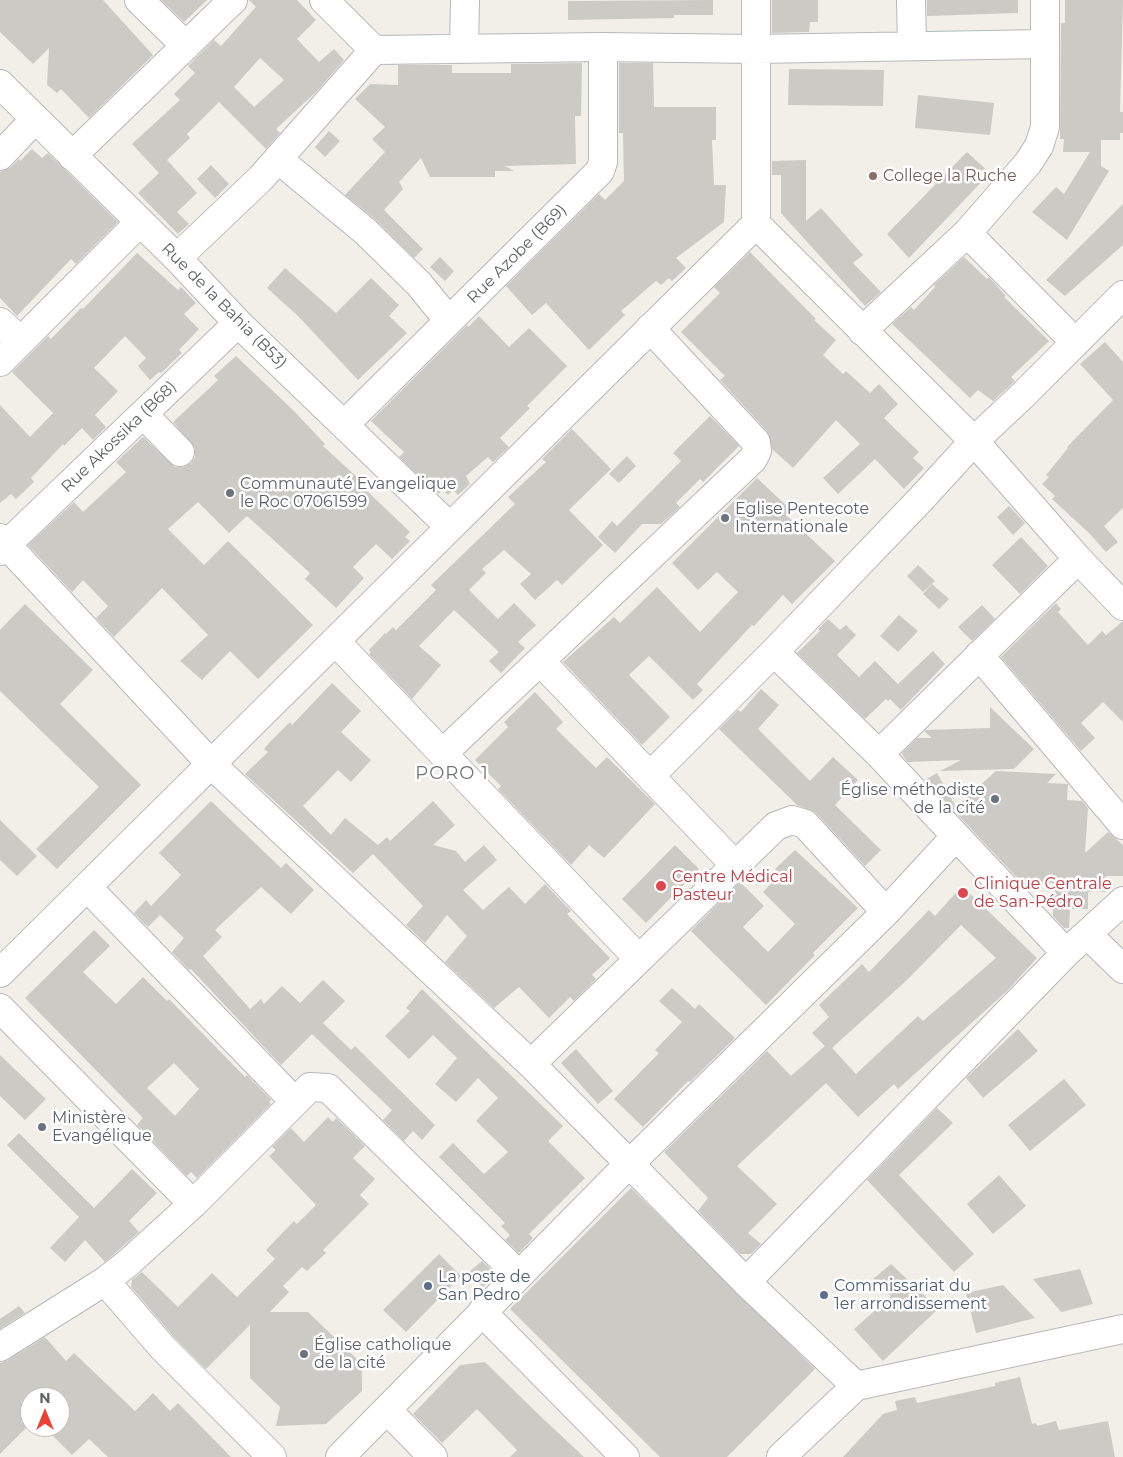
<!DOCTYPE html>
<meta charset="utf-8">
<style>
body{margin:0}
#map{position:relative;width:1123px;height:1457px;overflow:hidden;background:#f1efe8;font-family:Montserrat,sans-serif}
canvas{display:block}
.north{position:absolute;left:20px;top:1387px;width:50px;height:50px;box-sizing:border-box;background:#fff;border:1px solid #bfc1c3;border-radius:50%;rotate:0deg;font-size:14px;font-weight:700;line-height:20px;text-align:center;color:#5f6368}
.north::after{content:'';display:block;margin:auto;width:18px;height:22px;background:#ea4335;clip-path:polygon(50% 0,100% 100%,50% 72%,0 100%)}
</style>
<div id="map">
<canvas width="1123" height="1457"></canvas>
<div class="north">N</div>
</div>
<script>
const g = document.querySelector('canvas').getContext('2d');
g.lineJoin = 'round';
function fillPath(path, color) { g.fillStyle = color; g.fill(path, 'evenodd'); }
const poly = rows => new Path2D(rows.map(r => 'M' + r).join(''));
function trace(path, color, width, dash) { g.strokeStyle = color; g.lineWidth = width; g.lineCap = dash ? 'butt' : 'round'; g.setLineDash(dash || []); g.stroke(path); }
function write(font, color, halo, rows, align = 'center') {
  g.font = font + ' Montserrat,sans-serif'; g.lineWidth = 5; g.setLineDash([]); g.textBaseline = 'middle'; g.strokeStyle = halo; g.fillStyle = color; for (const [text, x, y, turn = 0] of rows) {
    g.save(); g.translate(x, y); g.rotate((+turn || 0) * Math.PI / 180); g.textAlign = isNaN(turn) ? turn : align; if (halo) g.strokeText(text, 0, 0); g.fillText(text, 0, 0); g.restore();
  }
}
const building = poly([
 [0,0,103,0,153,55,89,118,61,89,57,93,47,85,49,48,33,64,0,32],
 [161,0,207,0,184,22],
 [249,0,297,0,316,20,297,39,319,62,334,49,344,60,317,91,276,129,280,133,266,149,219,102,187,134,190,138,167,160,197,193,177,212,189,224,178,234,138,193,159,173,132,144,180,100,174,94,195,73,188,66,214,40,221,46,256,7],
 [260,58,284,80,254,107,234,87],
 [713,0,713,15,674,15,674,18,568,20,568,1],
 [772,0,818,0,818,22,810,22,809,32,772,33],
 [927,0,1018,0,1018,13,927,16],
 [1065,0,1123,0,1120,112,1123,112,1123,133,1120,133,1120,140,1101,140,1101,166,1109,171,1067,240,1032,212,1056,187,1064,194,1090,152,1063,152,1064,139,1060,139,1061,23,1065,23],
 [582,63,581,116,575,116,576,164,505,166,514,171,495,171,495,177,430,177,421,158,399,182,403,189,384,210,423,249,414,258,377,221,345,195,385,152,372,139,385,127,355,99,370,84,398,85,398,65,452,65,452,73,511,73,511,64],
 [619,63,653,63,654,107,716,107,716,140,712,140,714,185,726,185,724,222,676,258,686,268,672,281,669,278,661,285,656,281,621,311,625,315,589,350,546,303,532,315,506,286,599,194,605,200,624,181,623,133,619,133],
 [789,69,884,70,883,106,788,105],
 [918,95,994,103,990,135,915,128],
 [329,131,340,141,325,157,315,147],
 [32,149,42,158,48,153,118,222,76,264,71,259,17,316,0,298,0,172,11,167,19,159,20,161],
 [967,152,990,173,909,258,887,234],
 [806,160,806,221,821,208,863,255,853,263,881,292,865,306,781,213,781,175,772,175,772,161],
 [211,165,229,184,215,198,197,179],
 [1123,204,1123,245,1065,296,1046,280],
 [750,252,816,319,814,320,836,340,823,355,843,374,846,371,870,393,879,384,898,404,884,418,919,452,913,458,924,468,904,489,875,459,838,494,823,478,860,444,836,420,793,468,791,466,772,449,767,431,720,380,725,376,681,332,720,293,714,287],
 [137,253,178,290,181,287,196,303,184,314,199,329,179,350,182,353,161,373,159,372,150,380,138,366,146,358,125,336,94,368,118,391,95,415,106,427,93,440,82,428,64,446,63,444,31,478,34,482,16,499,11,494,0,503,0,405,30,437,53,413,12,372,48,336,51,339,81,308,83,309],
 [440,257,454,271,445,281,430,267],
 [964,257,987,279,989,277,1006,296,1004,297,1049,341,1011,377,1015,381,993,401,978,390,970,398,892,324,911,307,914,310,935,287,934,285],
 [285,268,336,313,371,278,399,305,389,316,407,333,358,380,298,316,267,288],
 [479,316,509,347,529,328,567,366,527,406,530,408,500,438,509,447,493,462,488,457,466,476,470,484,458,495,453,490,448,495,443,490,438,494,399,457,404,452,371,421,467,325,468,327],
 [1105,342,1123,362,1123,508,1104,526,1118,542,1106,552,1089,533,1052,499,1055,496,1042,484,1049,477,1046,475,1068,448,1067,447,1113,400,1080,364],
 [236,356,294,411,325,444,323,446,369,488,367,491,410,532,405,537,410,541,392,559,376,544,353,567,364,578,336,608,305,579,310,573,247,516,229,533,198,502,168,529,204,565,228,541,313,625,258,679,230,651,202,680,180,661,208,635,162,588,114,637,96,618,108,606,83,580,72,592,28,545,74,502,83,512,126,472,116,462,143,437,175,467,183,467,191,463,195,457,195,448,173,422,218,380,214,376],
 [710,416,739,446,703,482,700,479,676,503,680,507,661,524,642,524,615,553,598,537,612,521,617,526,681,461,673,453],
 [572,429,611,469,569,510,603,545,562,585,557,580,535,600,520,584,531,574,504,550,482,569,486,573,469,590,498,619,514,603,536,625,518,642,525,648,501,673,489,661,499,652,454,610,419,646,441,665,412,699,369,654,371,652,369,650,385,633,386,634,393,627,396,630,436,590,431,585,515,504,508,497,546,462,542,459],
 [627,456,636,466,619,483,609,474],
 [757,478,791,510,786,515,835,561,792,604,783,595,754,626,752,625,697,684,703,690,693,700,649,656,629,675,670,717,642,745,563,662,614,617,620,623,657,587,700,632,738,592,717,572,698,590,672,563],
 [1009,506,1025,523,1013,535,997,517],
 [1021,537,1048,566,1020,594,992,565],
 [918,565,935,581,923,592,907,576],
 [932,584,949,599,939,609,923,594],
 [1056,603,1061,609,1058,612,1088,645,1102,631,1106,635,1123,621,1123,722,1103,702,1081,723,1095,738,1081,751,1001,657],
 [25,604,93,670,60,704,141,785,57,869,36,849,99,787,0,691,0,630],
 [982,605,995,619,972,641,958,627],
 [899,615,918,631,898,652,880,636],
 [828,619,840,630,846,625,856,635,837,655,859,677,875,661,898,684,933,651,945,664,901,710,890,699,888,701,886,699,865,719,797,653,820,631,818,629],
 [332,683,361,711,341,732,371,760,351,782,338,770,303,806,331,835,345,818,378,845,387,837,390,841,433,801,455,825,433,845,456,851,465,862,484,845,497,860,463,890,483,910,509,887,525,904,545,884,571,911,567,914,610,958,592,975,596,979,574,1001,570,997,549,1018,519,987,494,1008,445,962,467,936,447,915,425,943,406,925,423,906,373,854,353,873,245,774,268,752,264,749,269,743,290,722,292,725],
 [761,689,779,705,758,729,810,781,833,757,858,780,835,805,881,850,865,866,816,813,797,805,719,729,738,710,741,712],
 [535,692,563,722,556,729,596,768,607,757,655,804,604,858,589,845,571,865,498,789,501,786,475,760,508,727,504,722],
 [990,707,1034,749,1014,769,940,771,961,760,908,762,903,756,902,753,917,738,932,738,924,731,926,730,990,728],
 [996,771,1056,774,1047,783,1068,784,1067,800,1082,801,1088,808,1085,853,1108,832,1123,845,1123,876,1106,876,1106,892,1088,892,1088,909,1070,909,1069,928,1064,928,1053,916,1053,883,1025,882,1023,884,925,780,937,773,956,807],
 [211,801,281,868,286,863,314,890,291,914,261,887,215,930,222,937,203,956,250,1009,261,999,264,1004,282,986,300,1003,323,980,345,1001,323,1023,351,1050,355,1046,435,1125,422,1140,413,1131,404,1141,383,1120,392,1110,312,1034,281,1065,191,969,189,970,172,952,184,938,160,915,148,927,134,913,146,900,151,906,181,875,159,853],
 [0,820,37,856,17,876,0,860],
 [675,845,699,869,646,923,622,899],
 [795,850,858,908,813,953,815,955,766,1005,691,931,740,882,764,906,743,927,768,952,795,924,763,892,780,874,775,869],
 [962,886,1037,958,1007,991,898,1089,894,1084,858,1117,826,1083,737,1166,777,1204,748,1233,761,1244,751,1254,740,1254,698,1211,708,1198,664,1152,767,1051,791,1076,825,1046,812,1033,829,1017,819,1005,862,964,869,972,929,910,935,916],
 [961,925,996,958,923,1021,918,1016,856,1074,832,1048,907,980],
 [94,930,110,946,83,972,116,1004,143,977,167,1001,169,999,245,1077,247,1075,271,1100,269,1102,271,1104,197,1178,191,1172,187,1176,137,1125,143,1118,25,998],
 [174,1063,199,1089,175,1116,147,1088],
 [672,988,695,1009,699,1004,735,1038,690,1082,688,1081,643,1127,614,1099,659,1053,655,1050,682,1022,659,1001],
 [422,989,563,1126,548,1141,585,1178,529,1234,533,1238,519,1253,505,1240,510,1235,501,1226,505,1223,439,1157,453,1143,484,1174,508,1152,476,1121,498,1098,478,1078,456,1102,435,1084,457,1058,433,1035,409,1059,385,1036,410,1011,406,1008],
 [1018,1029,1038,1051,983,1098,966,1078],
 [576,1049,613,1091,598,1104,561,1063],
 [0,1055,46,1099,25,1120,0,1096],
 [1064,1079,1086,1105,1030,1151,1008,1125],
 [937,1108,953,1123,899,1175,974,1254,954,1272,867,1180],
 [328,1117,333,1122,336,1118,365,1146,353,1158,375,1179,360,1195,369,1204,323,1250,326,1253,307,1271,302,1267,283,1286,289,1292,270,1312,308,1312,362,1364,362,1391,326,1424,276,1426,280,1407,250,1378,250,1325,206,1369,174,1337,131,1287,132,1280,142,1272,178,1307,212,1273,237,1297,275,1259,266,1250,294,1221,297,1224,316,1205,269,1156,276,1150,272,1147,291,1128,304,1142],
 [19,1133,94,1208,132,1169,157,1193,129,1221,139,1232,105,1262,85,1240,65,1262,50,1248,79,1217,7,1145],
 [999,1175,1026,1206,993,1234,967,1204],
 [631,1188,815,1369,727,1457,660,1457,510,1309],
 [439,1254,461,1276,406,1332,383,1310],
 [482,1261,497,1275,483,1287,469,1272],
 [891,1264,927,1298,923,1302,929,1301,938,1309,883,1361,854,1329,891,1296,873,1279],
 [1080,1269,1093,1304,1061,1312,1033,1279],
 [1003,1285,1035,1318,976,1333,966,1293],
 [19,1306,25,1313,0,1329,0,1319],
 [45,1337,66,1361,74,1353,135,1411,153,1393,170,1411,178,1403,231,1457,108,1457,89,1439,72,1455,44,1427,60,1427,60,1397,30,1397,30,1424,0,1454,0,1363,8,1360],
 [485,1362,537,1413,584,1457,510,1457,517,1450,477,1409,442,1443,413,1414,460,1365],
 [1020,1377,1032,1424,1036,1423,1037,1426,1056,1421,1059,1430,1108,1421,1115,1457,843,1457,883,1414,897,1410,895,1401,915,1397,917,1403,995,1386,995,1383]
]);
const minor = poly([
 [139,0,186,46],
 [324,0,374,50,603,47,756,49,1044,44],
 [756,0,756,224,974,441,1078,559,1123,606],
 [911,0,912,46],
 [464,48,465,0],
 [0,84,177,258,238,323,450,527],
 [0,156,35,119],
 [72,156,233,0],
 [278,159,366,232,419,284,449,321],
 [967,233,1075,342],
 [177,258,261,178,374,50],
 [0,322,21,341],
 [862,331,967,233,1028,163,1039,146,1045,127,1045,0],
 [0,362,139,223],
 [143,414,180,452],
 [345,424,600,171,603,162,603,47],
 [0,538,212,765,531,1064,746,1282,856,1386],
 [0,551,238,323],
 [336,642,639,959],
 [774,652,879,754,1066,953],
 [979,655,1123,825],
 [540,661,734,864],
 [443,753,753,459,757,451,756,442,650,328],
 [879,754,1078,559],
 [651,775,774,652,920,500,974,441,1023,395,1123,295],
 [87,887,295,1102],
 [1087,934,1123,969],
 [0,973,756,224],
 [0,1008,193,1204],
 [531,1064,776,826,792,820,805,824,886,912],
 [105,1281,163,1348,272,1457],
 [746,1282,1066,953,1123,901],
 [482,1312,625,1457],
 [0,1347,105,1281,128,1263,193,1204,310,1087,328,1088,519,1275],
 [387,1410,433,1457],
 [340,1457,614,1179,886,912,956,836],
 [781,1457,856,1386,1123,1329]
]);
const markers = [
 [873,176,5,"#8d6e63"],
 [230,493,5,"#6b7280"],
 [725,518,5,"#6b7280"],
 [995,799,5,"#6b7280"],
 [661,886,6,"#e0444e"],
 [963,893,6,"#e0444e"],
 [42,1127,5,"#6b7280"],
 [428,1286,5,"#5c6f8a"],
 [824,1295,5,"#5c6f8a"],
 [304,1354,5,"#6b7280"]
];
const educationNames = [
 ["College la Ruche",883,176]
];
const streetNames = [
 ["Rue Azobe (B69)",517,254,-45],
 ["Rue de la Bahia (B53)",224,306,45],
 ["Rue Akossika (B68)",119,437,-44]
];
const worshipNames = [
 ["Communauté Evangelique",240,484],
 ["le Roc 07061599",240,502],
 ["Eglise Pentecote",735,509],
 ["Internationale",735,527],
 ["Église méthodiste",985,790,"right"],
 ["de la cité",985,808,"right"],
 ["Ministère",52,1118],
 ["Evangélique",52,1136],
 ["Église catholique",314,1345],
 ["de la cité",314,1363]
];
const healthNames = [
 ["Centre Médical",672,877],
 ["Pasteur",672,895],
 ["Clinique Centrale",974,884],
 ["de San-Pédro",974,902]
];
const serviceNames = [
 ["La poste de",438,1277],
 ["San Pedro",438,1295],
 ["Commissariat du",834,1286],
 ["1er arrondissement",834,1304]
];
const neighbourhoodNames = [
 ["PORO 1",452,774]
];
fillPath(building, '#cccac5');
trace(minor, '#b5b8bc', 30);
trace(minor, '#fff', 28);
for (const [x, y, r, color] of markers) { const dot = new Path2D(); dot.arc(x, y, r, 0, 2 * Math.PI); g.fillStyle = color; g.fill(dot); trace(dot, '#fff', 2); }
write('16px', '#785e54', '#fff', educationNames, 'left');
write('16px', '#5f6368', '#fff', streetNames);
write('16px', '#5b616d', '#fff', worshipNames, 'left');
write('16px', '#be3a42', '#fff', healthNames, 'left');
write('16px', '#4e5e75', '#fff', serviceNames, 'left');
g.letterSpacing = '1px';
write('18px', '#70757a', '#fff', neighbourhoodNames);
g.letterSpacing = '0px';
</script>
